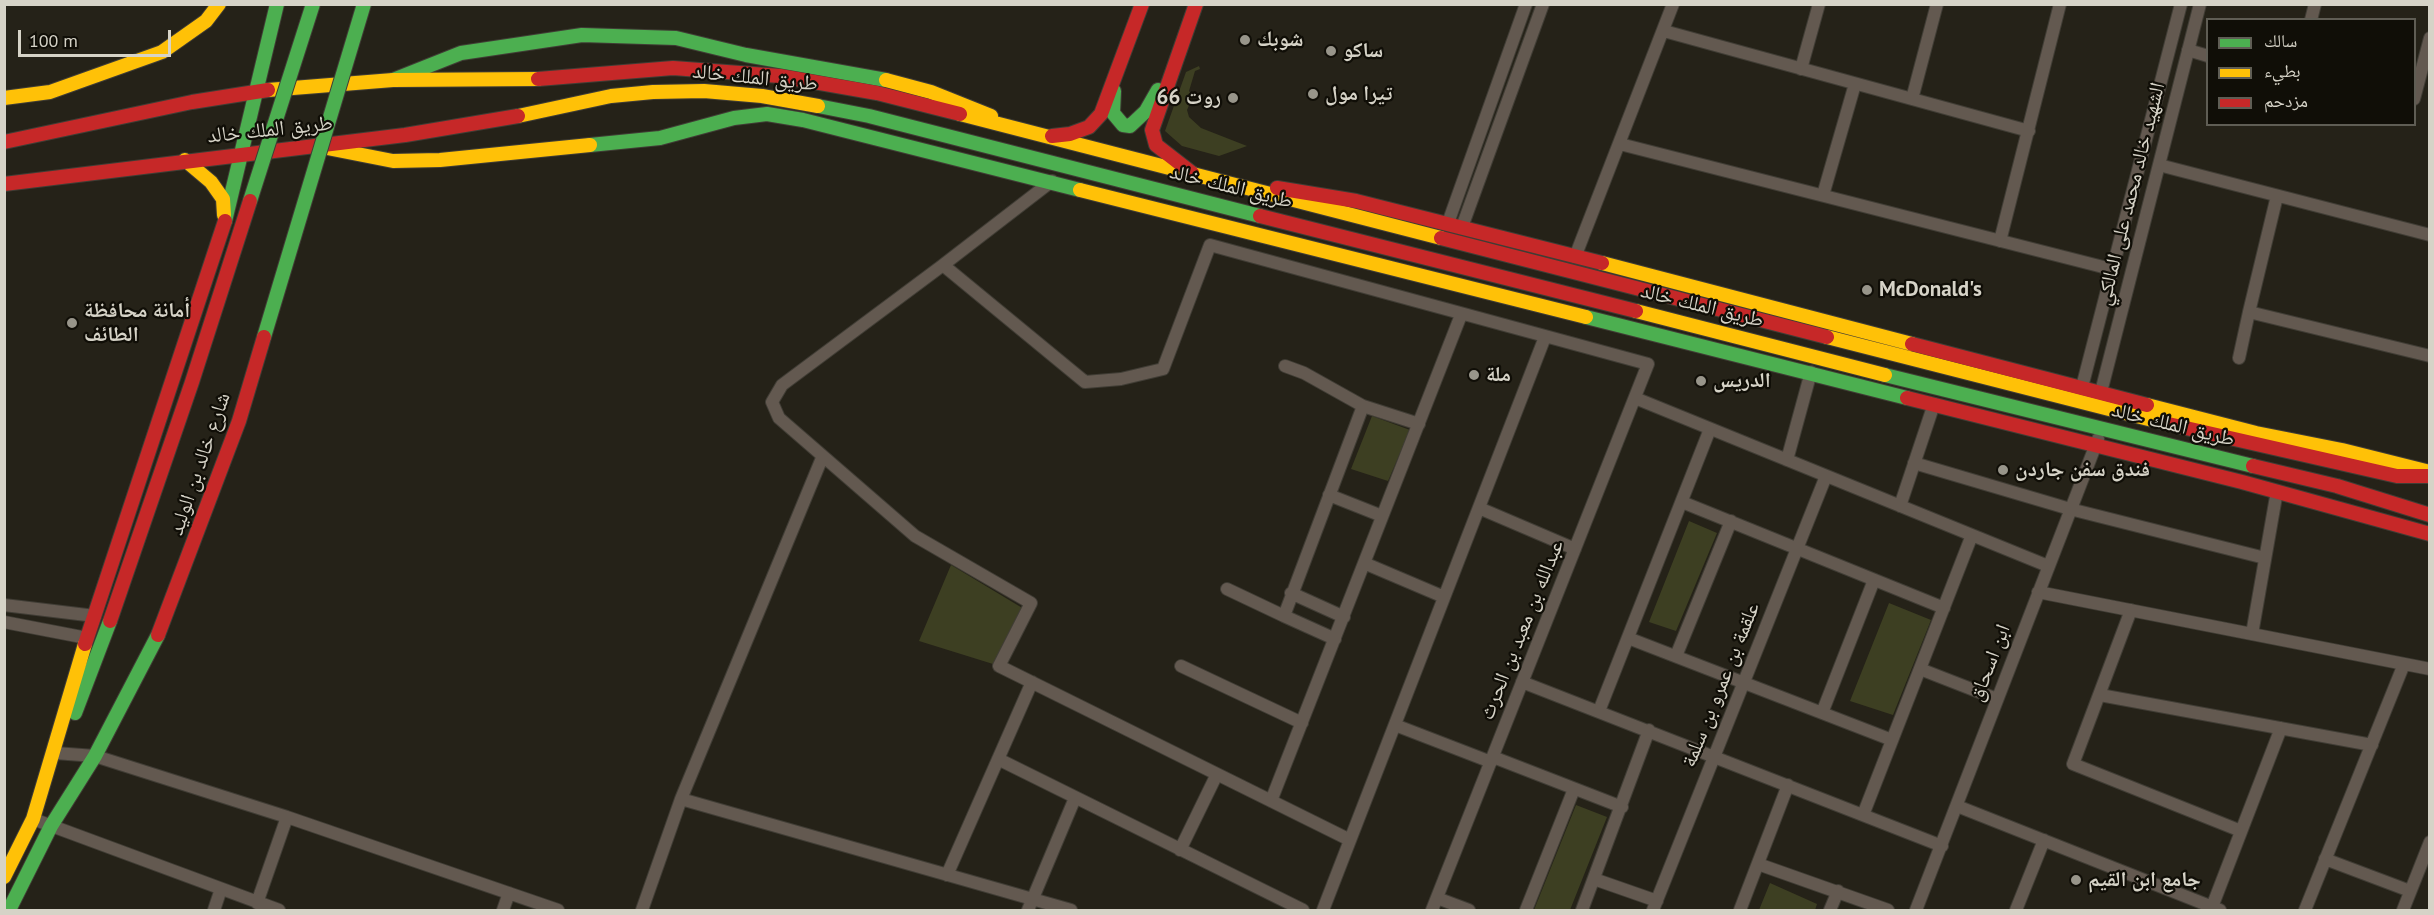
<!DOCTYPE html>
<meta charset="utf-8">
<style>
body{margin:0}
#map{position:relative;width:2434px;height:915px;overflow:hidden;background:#252218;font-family:"PT Sans","Noto Naskh Arabic",sans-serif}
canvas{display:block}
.frame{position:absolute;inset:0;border:6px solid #d6d3c7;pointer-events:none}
.legend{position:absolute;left:2206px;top:18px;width:210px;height:108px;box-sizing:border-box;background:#100e07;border:2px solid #5f5d54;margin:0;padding:8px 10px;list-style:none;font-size:18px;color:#d6d3c7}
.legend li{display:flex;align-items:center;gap:12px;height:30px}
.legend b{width:30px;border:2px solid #5f5d54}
.scale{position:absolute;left:18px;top:30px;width:153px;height:27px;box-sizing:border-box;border:3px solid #d6d3c7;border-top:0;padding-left:8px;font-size:18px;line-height:21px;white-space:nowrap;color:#d6d3c7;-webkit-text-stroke:4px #100e07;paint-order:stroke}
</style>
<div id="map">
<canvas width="2434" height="915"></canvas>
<div class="frame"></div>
<ul class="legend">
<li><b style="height:8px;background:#4caf50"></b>سالك</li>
<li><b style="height:8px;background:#ffc107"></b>بطيء</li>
<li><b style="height:8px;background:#c62828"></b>مزدحم</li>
</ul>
<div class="scale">100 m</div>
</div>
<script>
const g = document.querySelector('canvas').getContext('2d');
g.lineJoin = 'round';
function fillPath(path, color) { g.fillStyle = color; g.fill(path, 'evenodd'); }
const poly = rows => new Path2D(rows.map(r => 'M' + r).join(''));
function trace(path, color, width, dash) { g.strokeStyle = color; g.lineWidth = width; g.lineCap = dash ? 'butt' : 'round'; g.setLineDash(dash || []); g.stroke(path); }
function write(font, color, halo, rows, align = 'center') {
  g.font = font + ' "PT Sans","Noto Naskh Arabic",sans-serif'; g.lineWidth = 4.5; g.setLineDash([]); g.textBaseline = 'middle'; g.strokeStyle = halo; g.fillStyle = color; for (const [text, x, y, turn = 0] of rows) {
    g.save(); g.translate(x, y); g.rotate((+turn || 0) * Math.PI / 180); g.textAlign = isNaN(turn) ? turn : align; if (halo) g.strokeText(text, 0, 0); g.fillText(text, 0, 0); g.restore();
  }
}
const green = poly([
 [1199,66,1200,69,1195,71,1189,91,1193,96,1187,110,1189,117,1201,128,1247,146,1219,156,1182,146,1165,131,1186,72],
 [1372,416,1410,430,1388,481,1351,469],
 [1689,521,1717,533,1676,631,1649,622],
 [951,565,1024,609,993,664,919,641],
 [1889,603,1931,620,1893,715,1850,701],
 [1576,805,1607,817,1570,910,1534,910],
 [1770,883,1817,904,1815,910,1759,910]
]);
const street = poly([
 [2311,20,2315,4],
 [1664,31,2029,131],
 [2188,50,2208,56],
 [1801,69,1819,4],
 [1912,99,1937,4],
 [2414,99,2430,38],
 [1620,144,2111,269],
 [2159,165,2430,235],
 [1052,181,943,265,1085,382,1121,379,1163,369,1210,245,1648,364,1432,910],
 [1823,195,1855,84],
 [1448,223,1526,4],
 [1462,227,1543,4],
 [2000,241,2060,4],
 [1575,257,1673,4],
 [943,265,782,385,772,402,779,418,915,536,1031,603,999,666,1350,840],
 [2249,312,2277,196],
 [2239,358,2249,312,2430,356],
 [1285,366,1304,373,1363,406,1419,424],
 [2082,387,2181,4],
 [2101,392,2200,4],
 [1635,398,2048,566],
 [1787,460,1811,372],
 [1914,463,2070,509,2265,558],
 [1329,495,1382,516],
 [1682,502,1944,608],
 [1900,506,1934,404],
 [1479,508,1575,549],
 [1364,563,1444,597],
 [1227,589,1284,616,1363,406],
 [2038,592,2430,669],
 [1291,593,1344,617],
 [4,605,95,616],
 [2131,610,2073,764,2241,831],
 [1284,616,1335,639],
 [4,622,87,638],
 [2252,634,2277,491],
 [1628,638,1892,740],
 [1676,656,1731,521],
 [1181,666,1302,723],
 [1920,669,1997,699],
 [1522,682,1942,846],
 [2100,695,2372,745],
 [1599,711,1710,429],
 [1822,713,1874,580],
 [1395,725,1491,762],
 [55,753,95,756,287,817,558,910],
 [1493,757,1622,807],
 [998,759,1303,910],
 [681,799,1071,910],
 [1271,801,1461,315],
 [1957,806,2220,910],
 [1863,815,1972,535],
 [33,819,279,910],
 [1180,850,1217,774],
 [2325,859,2410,891],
 [1758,864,1888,910],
 [947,875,1032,682],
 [1594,879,1657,901],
 [1437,898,1469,910],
 [257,903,287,817],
 [2212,907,2281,728],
 [214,910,221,889],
 [503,910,509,893],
 [642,910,681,799,822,458],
 [1028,910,1075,798],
 [1323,910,1545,337],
 [1526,910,1574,789],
 [1582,910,1649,730],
 [1653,910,1826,476],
 [1740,910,1788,785],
 [1830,910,1838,891],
 [1916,910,2098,439],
 [2016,910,2044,840],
 [2305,910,2404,664],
 [2403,910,2430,842]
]);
const fast = poly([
 [393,80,461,53,582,35,676,38,746,55,886,80],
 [1114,91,1113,113,1123,125,1130,126,1146,111,1158,90],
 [818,106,869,116,1260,216],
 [590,145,660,138,734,118,767,114,803,120,1080,190],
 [225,221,277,4],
 [1586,317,1907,398],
 [1885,375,2253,466],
 [75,713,110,621],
 [9,910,51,826,95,756,158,635]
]);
const slow = poly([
 [886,80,931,92,991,116],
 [268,90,393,80,538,79],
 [4,98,50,92,162,52,206,21,219,4],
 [960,114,1441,238],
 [518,116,611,96,653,92,704,91,762,96,818,106],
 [322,147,393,161,440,160,590,145],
 [185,160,211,182,223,199,224,215],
 [1080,190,1586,317],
 [1602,263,1912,344],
 [1636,311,1885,375],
 [1827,337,2164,423],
 [2147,405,2256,433,2342,450,2430,472],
 [4,877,33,819,85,644]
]);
const jam = poly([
 [538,79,673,68,780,76,877,93,960,114],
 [1052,136,1070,134,1089,127,1101,114,1142,4],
 [4,142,192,102,268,90],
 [1192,173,1156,145,1152,130,1196,4],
 [4,184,405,135,518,116],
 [1277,188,1356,201,1602,263],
 [1260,216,1636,311],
 [1441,238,1827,337],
 [1912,344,2147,405],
 [1907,398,2242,482,2430,534],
 [2164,423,2397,476,2430,476],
 [2253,466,2337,486,2430,515],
 [85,644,225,221]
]);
const fastBridge = poly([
 [250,201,313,4],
 [264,337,364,4]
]);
const jamBridge = poly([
 [110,621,192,382,250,201],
 [158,635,239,421,264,337]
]);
const markers = [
 [1245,40,6,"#98958a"],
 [1331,51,6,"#98958a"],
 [1313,94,6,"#98958a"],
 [1233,98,6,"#98958a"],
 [1867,290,6,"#98958a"],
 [72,323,6,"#98958a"],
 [1474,375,6,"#98958a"],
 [1701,381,6,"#98958a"],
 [2003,470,6,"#98958a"],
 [2076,880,6,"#98958a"]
];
const poiNames = [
 ["شوبك",1257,40],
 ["ساكو",1343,51],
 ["تيرا مول",1325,94],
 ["روت 66",1221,98,"right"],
 ["McDonald's",1879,290],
 ["أمانة محافظة",84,311],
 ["الطائف",84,335],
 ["ملة",1486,375],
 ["الدريس",1713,381],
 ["فندق سفن جاردن",2015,470],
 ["جامع ابن القيم",2088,880]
];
const streetNames = [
 ["طريق الملك خالد",755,78,6],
 ["طريق الملك خالد",270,130,-6],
 ["طريق الملك خالد",1231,187,14],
 ["الشهيد خالد محمد على المالكي",2131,194,-76],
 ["طريق الملك خالد",1702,306,14],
 ["طريق الملك خالد",2173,425,14],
 ["شارع خالد بن الوليد",200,464,-71],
 ["عبدالله بن معبد بن الحرث",1522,630,-68],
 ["ابن اسحاق",1990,663,-69],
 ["علقمة بن عمرو بن سلمة",1721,685,-68]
];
fillPath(green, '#3d3f22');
trace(street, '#403d35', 14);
trace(fast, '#403d35', 16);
trace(slow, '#403d35', 16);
trace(jam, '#403d35', 16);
trace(street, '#635950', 12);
trace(fast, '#4caf50', 14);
trace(slow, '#ffc107', 14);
trace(jam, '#c62828', 14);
trace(fastBridge, '#403d35', 16, []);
trace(jamBridge, '#403d35', 16, []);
trace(fastBridge, '#4caf50', 14);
trace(jamBridge, '#c62828', 14);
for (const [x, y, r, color] of markers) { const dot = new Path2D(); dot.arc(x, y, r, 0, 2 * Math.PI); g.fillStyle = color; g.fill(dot); trace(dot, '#100e07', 2); }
write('bold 21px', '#d6d3c7', '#100e07', poiNames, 'left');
write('21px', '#d6d3c7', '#100e07', streetNames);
</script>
